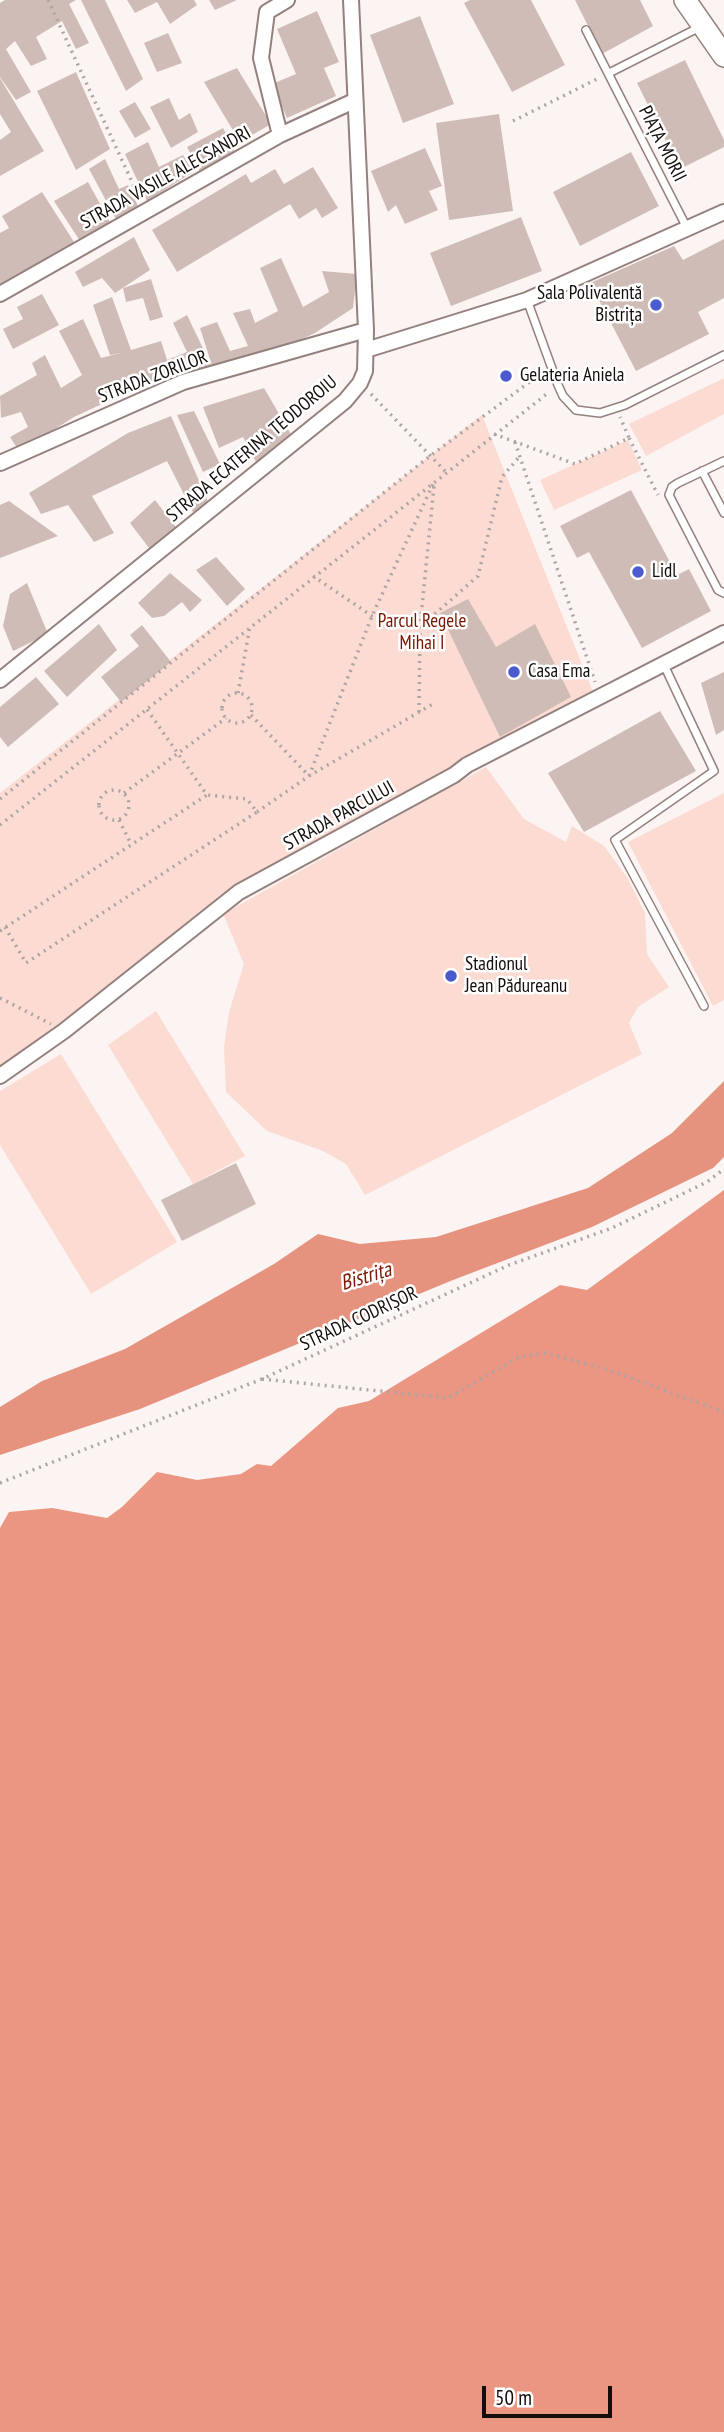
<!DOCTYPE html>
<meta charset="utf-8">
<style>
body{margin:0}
#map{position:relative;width:724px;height:2432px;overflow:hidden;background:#fcf4f2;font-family:"PT Sans Narrow",sans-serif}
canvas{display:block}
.scale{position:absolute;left:482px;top:2386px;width:130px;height:32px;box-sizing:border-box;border:4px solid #130d0b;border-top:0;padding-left:9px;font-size:21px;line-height:24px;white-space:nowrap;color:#130d0b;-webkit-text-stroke:5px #fff;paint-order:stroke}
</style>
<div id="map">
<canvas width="724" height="2432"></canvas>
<div class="scale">50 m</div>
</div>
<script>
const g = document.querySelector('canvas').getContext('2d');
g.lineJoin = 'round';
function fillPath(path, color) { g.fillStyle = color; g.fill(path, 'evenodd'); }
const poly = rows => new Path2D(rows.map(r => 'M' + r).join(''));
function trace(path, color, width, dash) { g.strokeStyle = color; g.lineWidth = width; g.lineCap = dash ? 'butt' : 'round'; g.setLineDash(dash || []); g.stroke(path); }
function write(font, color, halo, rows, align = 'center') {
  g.font = font + ' "PT Sans Narrow",sans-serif'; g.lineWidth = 5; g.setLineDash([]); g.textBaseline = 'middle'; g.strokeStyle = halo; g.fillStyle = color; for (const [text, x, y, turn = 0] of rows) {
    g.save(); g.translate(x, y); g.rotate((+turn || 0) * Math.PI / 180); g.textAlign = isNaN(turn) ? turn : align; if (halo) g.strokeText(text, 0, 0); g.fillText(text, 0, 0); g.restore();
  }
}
const green = poly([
 [724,378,724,414,646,456,629,424],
 [482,415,593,692,239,892,0,1071,0,793],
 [628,440,642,470,554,510,540,480],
 [486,767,524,819,566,842,572,826,604,846,627,877,645,913,647,954,669,987,638,1007,629,1023,642,1054,365,1195,346,1164,323,1151,267,1131,226,1092,224,1047,229,1012,244,964,223,914],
 [724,793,724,1000,713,1006,628,842],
 [156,1011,245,1156,193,1184,108,1045],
 [61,1054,177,1242,91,1294,0,1145,0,1091]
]);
const forest = poly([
 [724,1190,724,2432,0,2432,0,1528,9,1512,52,1508,107,1518,122,1507,157,1472,197,1480,241,1474,257,1464,271,1466,338,1408,369,1401,560,1285,587,1290]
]);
const water = poly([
 [724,1081,724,1157,713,1168,592,1227,453,1280,140,1409,0,1455,0,1407,42,1381,125,1349,274,1264,318,1234,360,1244,436,1237,588,1188,672,1133]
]);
const building = poly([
 [5,0,76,0,69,4,89,43,76,49,62,21,36,37,47,59,31,66,15,41,6,49,31,92,16,100,0,77,0,3],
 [81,0,105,0,143,79,126,91],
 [127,0,194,0,197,5,170,24,157,2,135,13],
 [209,0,237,0,215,10],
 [470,0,531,0,565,65,512,92,464,3],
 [575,0,640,0,653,26,602,54],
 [317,11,339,62,324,68,336,96,287,118,272,84,296,74,277,29],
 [420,16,454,104,403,123,370,35],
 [168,33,182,63,157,72,144,43],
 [685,60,724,140,724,147,680,169,637,83],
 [237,68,271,124,240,142,204,82],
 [76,72,110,149,76,170,37,91],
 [0,78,44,151,0,176,0,140,11,132,0,114],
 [169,98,179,120,190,113,198,132,171,148,150,107],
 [135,102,151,129,135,138,119,111],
 [499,114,513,211,449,220,436,123],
 [223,128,235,152,200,172,187,147],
 [148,142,159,167,183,155,193,172,147,201,125,154],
 [425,148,442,186,429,191,438,210,405,224,396,205,388,212,371,171],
 [631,152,659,206,580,246,553,192],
 [105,159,119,189,128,185,138,206,117,221,89,169],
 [313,167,338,208,322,218,316,208,299,219,290,204,177,272,152,230,246,174,251,183,275,169,284,184],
 [88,182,110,222,80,241,54,201],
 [42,192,76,245,0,289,0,233,9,228,2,216],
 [521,217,542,271,451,306,430,253],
 [134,237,150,270,115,293,102,278,83,287,75,272],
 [724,239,724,298,698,312,709,334,636,371,590,283,674,246,683,260],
 [281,258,303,307,329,292,322,271,357,274,353,308,315,333,266,356,213,369,171,376,143,385,74,417,52,431,17,448,10,437,28,427,21,412,1,418,0,396,37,375,32,363,45,355,61,388,82,375,59,331,83,319,101,358,120,353,110,355,93,305,112,297,131,350,161,341,167,360,187,352,173,323,187,315,213,369,200,328,217,322,230,351,248,346,233,313,250,309,255,323,278,311,260,268],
 [151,279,163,317,150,321,143,298,126,302,123,288],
 [42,294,59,325,13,349,3,329,23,319,17,307],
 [264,388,292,436,258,466,243,437,219,448,203,407],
 [194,411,220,464,203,472,177,415],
 [171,416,210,506,196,518,167,461,92,496,114,533,94,542,68,505,41,514,29,493,128,433],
 [631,490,677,575,689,569,711,611,642,648,589,552,577,558,560,526],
 [155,500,179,531,152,552,130,523],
 [9,501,58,536,0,558,0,505],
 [216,557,245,589,227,606,196,570],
 [170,573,202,600,190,612,182,602,164,616,152,618,138,603],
 [27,583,48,634,13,651,3,626,10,594],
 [468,599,496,647,535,624,571,697,500,737,440,613],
 [99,624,117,650,67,697,44,671],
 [142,625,171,662,121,702,101,677,139,646,130,635],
 [724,672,724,730,716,735,701,683],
 [36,677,59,704,8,747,0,737,0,707],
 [660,711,696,771,584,832,548,773],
 [236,1163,256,1204,182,1241,161,1200]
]);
const path = poly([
 [48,0,139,197],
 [513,121,597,79],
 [371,394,445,471],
 [494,434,575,464,629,438,620,417],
 [629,438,658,495],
 [515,442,595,682],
 [313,576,372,616,420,627,478,576,502,477,520,456],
 '222 708a15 15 0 1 1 30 0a15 15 0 1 1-30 0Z',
 [238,693,250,626],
 [419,712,420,627,434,486],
 [251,715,309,776],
 [309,776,372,616,434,482],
 '99 805a15 15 0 1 1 30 0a15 15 0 1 1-30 0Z',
 [124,793,226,718],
 [0,799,430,456,543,372],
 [257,812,309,776,433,704],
 [119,820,131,844],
 [0,825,548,393],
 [5,927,26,963,257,812,247,799,207,795],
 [0,931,207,795,146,708],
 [0,998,51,1024],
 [262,1379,448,1398,519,1357,545,1353,606,1369,724,1412],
 [0,1483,262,1379,509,1265,612,1228,707,1182,724,1169]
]);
const lane = poly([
 [586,30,687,228],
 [609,73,702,26],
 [527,300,558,385,563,396,576,410,600,413,625,405,724,355],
 [724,461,678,483,672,487,669,495,718,590,724,593],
 [702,471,724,513],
 [664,665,714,771,615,840,704,1006]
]);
const street = poly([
 [280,135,261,58,267,12,287,0],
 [0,294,280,135,354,101],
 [366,350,527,300,724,212],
 [0,463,183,382,366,330],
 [0,680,345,401,360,383,365,371,366,330,351,0],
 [0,1076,64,1031,239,892,454,775,467,765,724,633]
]);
const secondary = poly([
 [685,0,724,56]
]);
const markers = [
 [656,305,7,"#4b5acf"],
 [506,376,7,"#4b5acf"],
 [638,572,7,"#4b5acf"],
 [514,672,7,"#4b5acf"],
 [451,976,7,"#4b5acf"]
];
const streetNames = [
 ["PIAȚA MORII",662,144,63],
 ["STRADA VASILE ALECSANDRI",166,178,-29],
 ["STRADA ZORILOR",153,377,-21],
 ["STRADA ECATERINA TEODOROIU",252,449,-40],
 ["STRADA PARCULUI",339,816,-29],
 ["STRADA CODRIȘOR",359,1319,-25]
];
const poiNames = [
 ["Sala Polivalentă",642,294,"right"],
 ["Bistrița",642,316,"right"],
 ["Gelateria Aniela",520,376],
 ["Lidl",652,572],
 ["Casa Ema",528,672],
 ["Stadionul",465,965],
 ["Jean Pădureanu",465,987]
];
const parkNames = [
 ["Parcul Regele",422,622],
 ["Mihai I",422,644]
];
const waterNames = [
 ["Bistrița",366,1277,-17]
];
fillPath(green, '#fcdbd3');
fillPath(forest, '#ea9683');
fillPath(water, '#e5927f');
fillPath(building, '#d0bcb7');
trace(lane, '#94817d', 10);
trace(street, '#94817d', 18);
trace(secondary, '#94817d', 24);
trace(path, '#ada5a3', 3.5, [2, 5]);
trace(lane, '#fff', 7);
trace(street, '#fff', 14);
trace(secondary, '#fff', 21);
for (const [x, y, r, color] of markers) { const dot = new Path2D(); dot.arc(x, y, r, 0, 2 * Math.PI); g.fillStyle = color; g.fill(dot); trace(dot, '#fff', 2.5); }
write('19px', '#130d0b', '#fff', streetNames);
write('19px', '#130d0b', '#fff', poiNames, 'left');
write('19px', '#771501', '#fff', parkNames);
write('italic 21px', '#7b1904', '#fff', waterNames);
</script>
